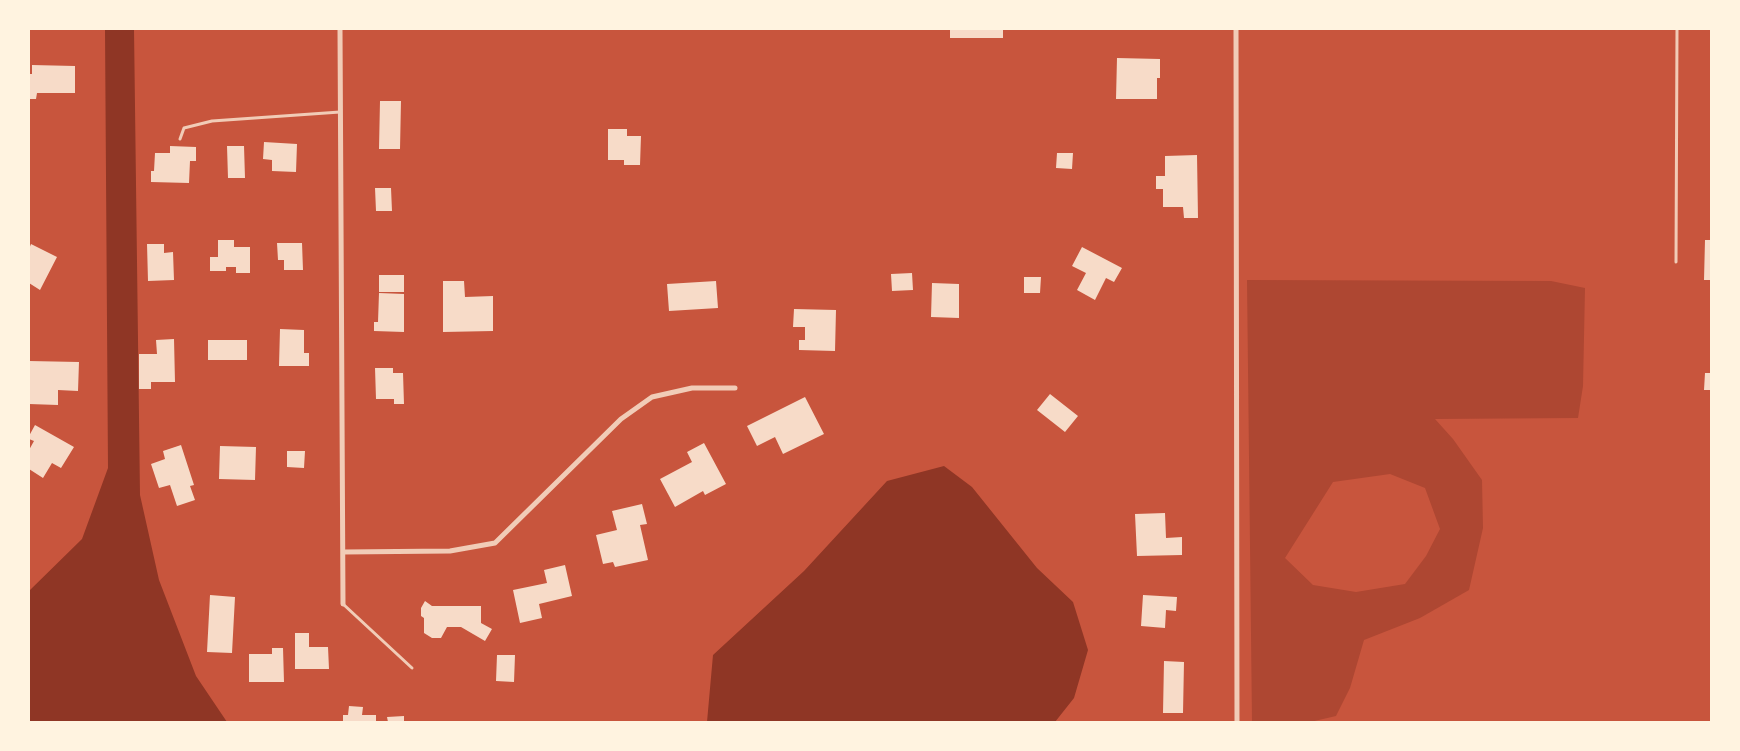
<!DOCTYPE html>
<style>
body{margin:0}
#map{position:relative;width:1740px;height:751px;overflow:hidden;background:#c8553d;font-family:"PT Sans",sans-serif}
canvas{display:block}
.frame{position:absolute;inset:0;border:30px solid #fff3e0;pointer-events:none}
</style>
<div id="map">
<canvas width="1740" height="751"></canvas>
<div class="frame"></div>
</div>
<script>
const g = document.querySelector('canvas').getContext('2d');
g.lineJoin = 'round';
function fillPath(path, color) { g.fillStyle = color; g.fill(path, 'evenodd'); }
const poly = rows => new Path2D(rows.map(r => 'M' + r).join(''));
function trace(path, color, width, dash) { g.strokeStyle = color; g.lineWidth = width; g.lineCap = dash ? 'butt' : 'round'; g.setLineDash(dash || []); g.stroke(path); }
const green = poly([
 [1247,280,1551,281,1585,288,1583,386,1578,418,1435,419,1453,439,1482,480,1483,528,1469,590,1420,618,1364,640,1350,688,1336,716,1310,722,1252,722],
 [1390,474,1425,488,1440,529,1426,556,1405,584,1356,592,1313,585,1285,558,1333,482]
]);
const water = poly([
 [105,29,134,29,140,495,159,580,196,676,227,722,29,722,29,591,82,539,108,468],
 [944,466,972,487,1037,568,1073,602,1088,650,1074,698,1055,722,707,722,713,655,804,571,887,481]
]);
const building = poly([
 [950,29,1003,29,1003,38,950,38],
 [1117,58,1160,59,1160,78,1157,78,1157,99,1116,99],
 [32,65,75,66,75,93,37,93,36,99,29,99,29,74,32,74],
 [380,101,401,101,400,149,379,149],
 [608,129,627,129,627,136,641,136,640,165,624,165,624,160,608,160],
 [264,142,297,144,296,172,272,171,272,160,263,159],
 [170,146,196,147,196,161,190,161,189,183,151,182,151,171,154,171,155,153,170,153],
 [227,146,244,146,245,178,228,178],
 [1057,153,1073,153,1072,169,1056,168],
 [1197,155,1198,218,1184,218,1183,207,1163,207,1163,189,1156,189,1156,176,1165,176,1165,156],
 [375,188,391,188,392,211,376,211],
 [218,240,234,240,234,247,250,247,250,273,236,273,236,267,226,267,226,271,210,271,210,257,218,257],
 [1705,240,1711,240,1711,280,1704,280],
 [277,243,302,243,303,270,284,270,284,260,278,260],
 [31,244,57,257,40,290,29,283,29,249],
 [147,244,164,244,164,253,173,252,174,280,148,281],
 [1082,247,1122,268,1114,282,1106,278,1095,300,1077,290,1086,273,1072,266],
 [912,273,913,290,892,291,891,274],
 [379,275,404,275,404,292,379,292],
 [1024,277,1041,277,1040,293,1024,293],
 [443,281,464,281,465,297,493,296,493,331,443,332],
 [716,281,718,308,669,311,667,284],
 [932,283,959,284,959,318,931,317],
 [379,293,404,294,404,332,374,331,374,322,378,322],
 [794,309,836,310,835,351,799,350,799,340,805,340,805,327,793,327],
 [280,329,304,330,304,353,309,353,309,366,279,366],
 [174,339,175,382,151,382,151,389,139,389,139,354,157,354,156,340],
 [208,340,247,340,247,360,208,360],
 [29,361,79,362,78,391,58,390,58,405,29,404],
 [375,368,393,368,393,373,403,373,404,404,394,404,394,399,376,399],
 [1705,373,1711,373,1711,390,1704,390],
 [1050,394,1078,416,1065,432,1037,410],
 [805,397,824,434,783,454,775,437,757,446,747,426],
 [35,425,74,447,61,468,52,463,43,478,29,469,29,450,34,441,29,439,29,436],
 [704,443,726,484,705,495,703,491,675,507,660,479,692,462,687,452],
 [181,445,194,485,190,486,195,500,177,506,170,485,159,488,151,464,165,459,163,451],
 [220,446,256,447,255,480,219,479],
 [287,451,305,451,304,468,287,467],
 [642,504,647,524,640,525,648,560,615,567,613,562,603,564,596,535,617,530,612,511],
 [1165,513,1166,538,1182,537,1182,555,1137,556,1135,514],
 [565,565,572,596,539,604,542,618,520,623,513,590,547,583,544,570],
 [210,595,235,597,232,653,207,652],
 [1143,595,1177,597,1176,611,1166,610,1165,628,1141,626],
 [425,601,432,606,481,606,481,623,492,629,485,641,461,627,447,627,441,638,432,638,424,633,424,618,421,616,421,608],
 [295,633,309,633,309,647,328,647,329,669,295,669],
 [272,648,283,648,284,682,249,682,249,654,272,654],
 [497,655,515,655,514,682,496,681],
 [1164,661,1184,662,1183,713,1163,713],
 [349,706,363,707,362,715,376,715,376,722,343,722,343,715,348,715],
 [404,716,404,722,388,722,387,717]
]);
const service = poly([
 [180,139,184,128,212,121,340,112],
 [1676,262,1677,29],
 [343,604,412,668]
]);
const minor = poly([
 [340,29,343,604],
 [1236,29,1237,722],
 [344,552,450,551,495,543,621,419,652,397,692,388,735,388]
]);
fillPath(green, '#ae4732');
fillPath(water, '#8f3625');
fillPath(building, '#f7dbc8');
trace(service, '#f1ccb7', 3);
trace(minor, '#f1ccb7', 5);
</script>
